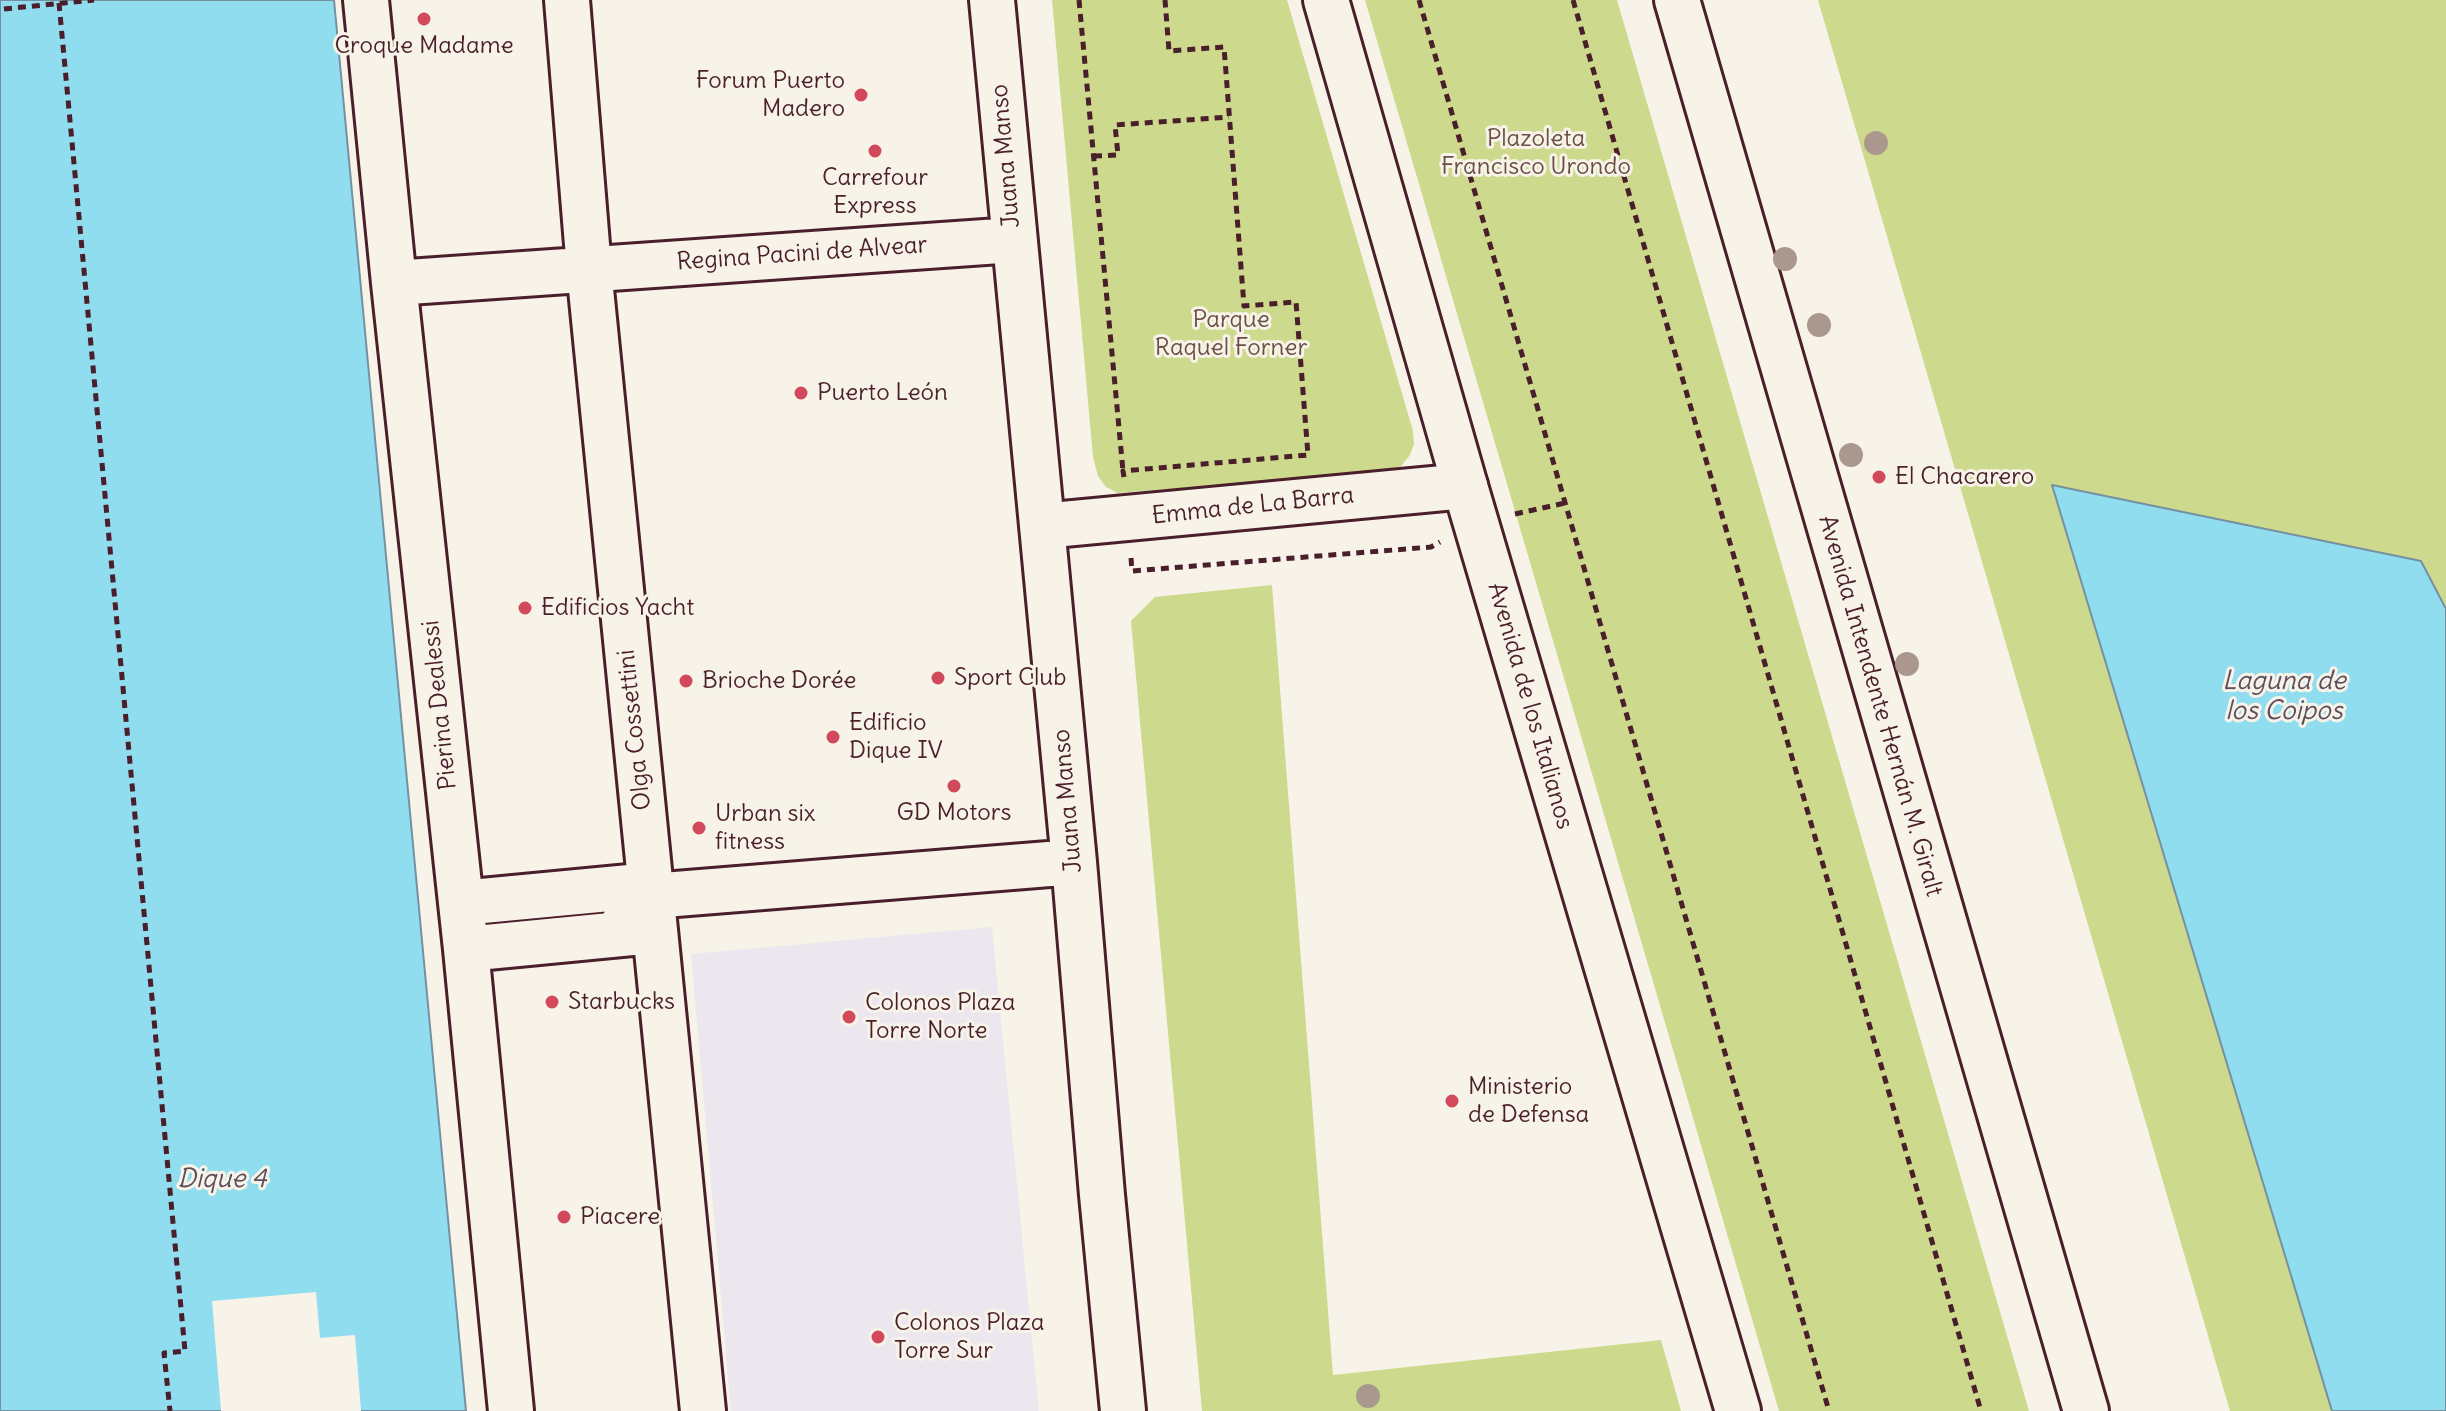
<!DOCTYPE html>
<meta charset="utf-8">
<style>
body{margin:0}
canvas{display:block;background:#f7f3e8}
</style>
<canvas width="2446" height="1411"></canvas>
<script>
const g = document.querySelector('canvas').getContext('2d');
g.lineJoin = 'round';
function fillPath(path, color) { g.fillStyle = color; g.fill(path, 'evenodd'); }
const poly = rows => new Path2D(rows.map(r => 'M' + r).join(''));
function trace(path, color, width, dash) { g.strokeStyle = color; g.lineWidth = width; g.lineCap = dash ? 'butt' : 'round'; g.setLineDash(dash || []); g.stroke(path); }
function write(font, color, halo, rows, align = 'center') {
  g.font = font + ' Delius,sans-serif'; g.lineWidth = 6; g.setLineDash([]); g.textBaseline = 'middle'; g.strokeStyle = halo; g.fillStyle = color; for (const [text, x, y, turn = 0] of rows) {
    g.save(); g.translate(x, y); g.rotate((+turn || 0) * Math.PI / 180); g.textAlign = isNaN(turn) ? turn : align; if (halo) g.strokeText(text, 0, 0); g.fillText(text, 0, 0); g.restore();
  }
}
const built = poly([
 [992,927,1039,1411,731,1411,691,954]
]);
const green = poly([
 [1052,0,1287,0,1413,431,1414,444,1410,455,1401,466,1387,472,1118,493,1106,487,1098,476,1093,457],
 [1365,0,1617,0,2029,1411,1779,1411],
 [1818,0,2446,0,2446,609,2421,561,2052,486,2332,1411,2230,1411],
 [1272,585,1333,1375,1661,1340,1681,1411,1202,1411,1131,621,1155,597]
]);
const water = poly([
 [0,0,334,0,466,1411,0,1411,0,0],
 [2052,485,2421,561,2446,609,2446,1411,2332,1411,2052,485]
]);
const pier = poly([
 [316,1292,320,1338,355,1335,361,1411,221,1411,212,1301]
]);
const path = poly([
 [1079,0,1123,471],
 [1419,0,1829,1411],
 [1573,0,1981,1411],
 [59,3,185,1351,164,1353,170,1411],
 [4,9,94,0],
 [1094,156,1118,155,1115,125,1229,117],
 [1124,477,1123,471,1308,455,1296,302,1244,306,1224,47,1169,51,1165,0],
 [1515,514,1565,503],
 [1131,558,1132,571,1431,547,1440,542]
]);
const minor = poly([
 [366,0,394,283,466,949,511,1411],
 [567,0,589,269,703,1411],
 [992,0,1074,862,1102,1195,1123,1411],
 [394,283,1014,240],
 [1042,526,1465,486],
 [461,903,651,885],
 [613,935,651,896,1074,862],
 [466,949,642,932]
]);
const major = poly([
 [1326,0,1465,486,1738,1411],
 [1677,0,2086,1411]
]);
const trees = [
 [1876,143],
 [1785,259],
 [1819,325],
 [1851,455],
 [1907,664],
 [1368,1396]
];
const markers = [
 [424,19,8,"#d1495b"],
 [861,95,8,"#d1495b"],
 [875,151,8,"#d1495b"],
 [801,393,8,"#d1495b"],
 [1879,477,8,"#d1495b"],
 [525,608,8,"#d1495b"],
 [938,678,8,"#d1495b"],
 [686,681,8,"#d1495b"],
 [833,737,8,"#d1495b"],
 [954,786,8,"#d1495b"],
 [699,828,8,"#d1495b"],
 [552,1002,8,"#d1495b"],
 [849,1017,8,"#d1495b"],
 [1452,1101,8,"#d1495b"],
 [564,1217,8,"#d1495b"],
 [878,1337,8,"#d1495b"]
];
const poiNames = [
 ["Croque Madame",424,46,"center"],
 ["Forum Puerto",845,81,"right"],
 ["Madero",845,109,"right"],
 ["Carrefour",875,178,"center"],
 ["Express",875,206,"center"],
 ["Puerto León",817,393],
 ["El Chacarero",1895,477],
 ["Edificios Yacht",541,608],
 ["Sport Club",954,678],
 ["Brioche Dorée",702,681],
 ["Edificio",849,723],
 ["Dique IV",849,751],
 ["GD Motors",954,813,"center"],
 ["Urban six",715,814],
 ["fitness",715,842],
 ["Starbucks",568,1002],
 ["Colonos Plaza",865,1003],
 ["Torre Norte",865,1031],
 ["Ministerio",1468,1087],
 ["de Defensa",1468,1115],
 ["Piacere",580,1217],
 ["Colonos Plaza",894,1323],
 ["Torre Sur",894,1351]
];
const parkNames = [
 ["Plazoleta",1536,139],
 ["Francisco Urondo",1536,167],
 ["Parque",1231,320],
 ["Raquel Forner",1231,348]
];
const streetNames = [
 ["Juana Manso",1006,156,-95],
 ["Regina Pacini de Alvear",802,254,-4],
 ["Emma de La Barra",1253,506,-6],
 ["Pierina Dealessi",440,705,-96],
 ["Avenida de los Italianos",1530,706,74],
 ["Avenida Intendente Hernán M. Giralt",1880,706,74],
 ["Olga Cossettini",635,730,-96],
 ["Juana Manso",1068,801,-95]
];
const waterNames = [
 ["Laguna de",2284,682],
 ["los Coipos",2284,712],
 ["Dique 4",222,1180]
];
fillPath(built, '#ece7ee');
fillPath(green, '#cdda8d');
fillPath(water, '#91ddf0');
trace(water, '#7591a1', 2);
fillPath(pier, '#f7f3e8');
trace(minor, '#4a1f2b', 50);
trace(major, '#4a1f2b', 50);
trace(path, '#4a1f2b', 5, [8, 6]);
trace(minor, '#f7f3e8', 44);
trace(major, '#f7f3e8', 44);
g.fillStyle = '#aa988e';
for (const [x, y] of trees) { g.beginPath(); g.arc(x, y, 12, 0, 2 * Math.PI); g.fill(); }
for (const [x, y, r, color] of markers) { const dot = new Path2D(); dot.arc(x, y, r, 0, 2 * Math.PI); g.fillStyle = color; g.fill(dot); trace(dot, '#f7f3e8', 3); }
write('24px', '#4a1f2b', '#f7f3e8', poiNames, 'left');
write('24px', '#6b4e44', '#f7f3e8', parkNames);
write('24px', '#4a1f2b', '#f7f3e8', streetNames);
write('italic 26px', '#5c4e5c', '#f7f3e8', waterNames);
</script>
